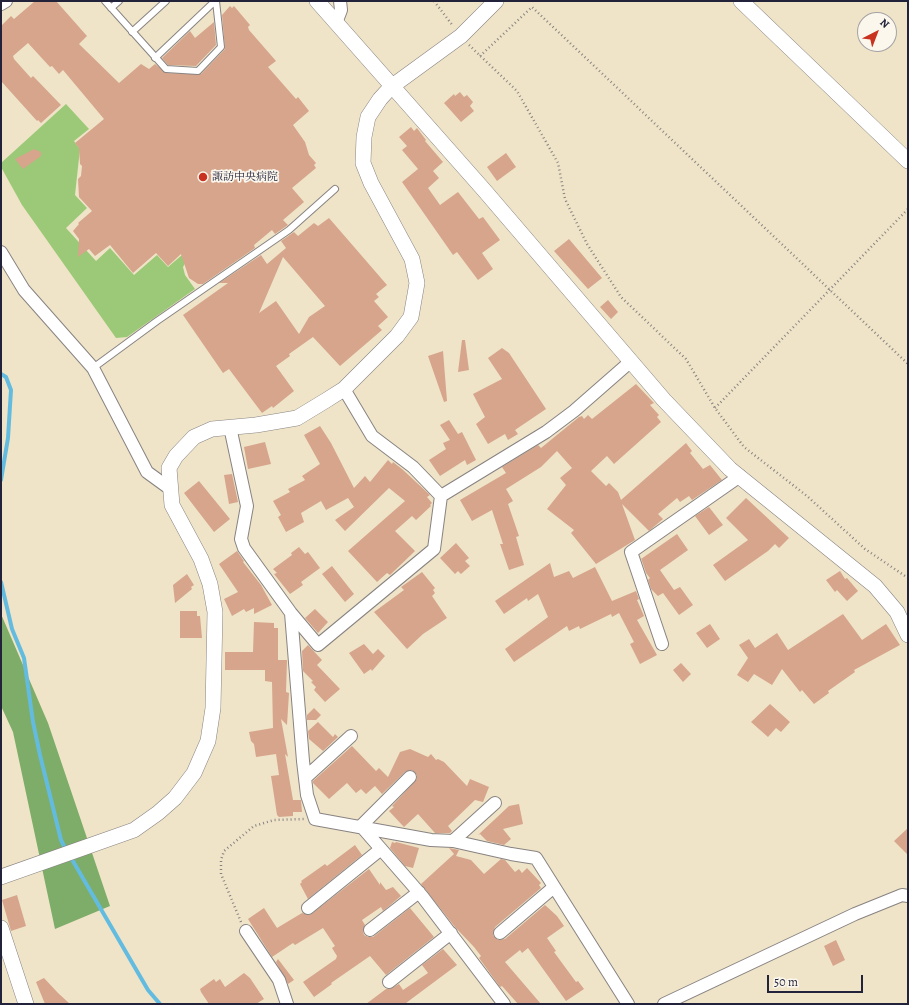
<!DOCTYPE html>
<meta charset="utf-8">
<style>
body{margin:0}
#map{position:relative;width:909px;height:1005px;overflow:hidden;background:#efe4c8;font-family:Alegreya,serif}
canvas{display:block}
.frame{position:absolute;inset:0;border:2px solid #22223b;pointer-events:none}
.north{position:absolute;left:857px;top:12px;width:40px;height:40px;box-sizing:border-box;background:#fbf7ec;border:1px solid #a4a2a5;border-radius:50%;rotate:42deg;font-size:11px;font-weight:700;line-height:16px;text-align:center;color:#22223b}
.north::after{content:'';display:block;margin:auto;width:14px;height:18px;background:#c8321e;clip-path:polygon(50% 0,100% 100%,50% 72%,0 100%)}
.scale{position:absolute;left:767px;top:975px;width:96px;height:18px;box-sizing:border-box;border:2px solid #22223b;border-top:0;padding-left:5px;font-size:12px;line-height:14px;white-space:nowrap;color:#22223b;-webkit-text-stroke:3px #fbf7ec;paint-order:stroke}
</style>
<div id="map">
<canvas width="909" height="1005"></canvas>
<div class="frame"></div>
<div class="north">N</div>
<div class="scale">50 m</div>
</div>
<script>
const g = document.querySelector('canvas').getContext('2d');
g.lineJoin = 'round';
function fillPath(path, color) { g.fillStyle = color; g.fill(path, 'evenodd'); }
const poly = rows => new Path2D(rows.map(r => 'M' + r).join(''));
function trace(path, color, width, dash) { g.strokeStyle = color; g.lineWidth = width; g.lineCap = dash ? 'butt' : 'round'; g.setLineDash(dash || []); g.stroke(path); }
function write(font, color, halo, rows, align = 'center') {
  g.font = font + ' Alegreya,"Noto Serif JP",serif'; g.lineWidth = 3.5; g.setLineDash([]); g.textBaseline = 'middle'; g.strokeStyle = halo; g.fillStyle = color; for (const [text, x, y, turn = 0] of rows) {
    g.save(); g.translate(x, y); g.rotate((+turn || 0) * Math.PI / 180); g.textAlign = isNaN(turn) ? turn : align; if (halo) g.strokeText(text, 0, 0); g.fillText(text, 0, 0); g.restore();
  }
}
const green = poly([
 [66,104,89,129,74,141,80,149,75,195,87,208,66,228,96,261,110,248,134,275,157,255,168,267,182,255,187,260,183,267,185,275,195,289,127,337,116,338,22,205,1,167,1,163]
]);
const forest = poly([
 [1,614,48,723,110,906,55,929,13,732,1,706]
]);
const stream = poly([
 [1,374,6,377,11,390,8,438,1,480],
 [1,582,12,629,24,658,33,722,40,755,61,840,66,850],
 [70,856,148,990,160,1004]
]);
const building = poly([
 [35,1,56,1,87,36,79,44,119,83,141,64,149,69,155,64,166,73,201,74,225,49,222,15,230,6,232,8,234,6,250,25,248,27,249,30,276,61,268,67,296,99,298,97,309,111,293,125,305,142,309,155,316,163,314,165,316,168,292,188,304,202,283,220,288,225,275,234,272,230,254,245,255,248,203,284,198,284,189,278,181,254,168,266,156,253,133,273,110,245,95,256,89,249,78,257,79,239,73,231,79,224,78,223,92,211,79,197,78,179,81,176,82,166,80,164,79,148,75,143,104,119,63,70,59,74,52,66,50,67,28,43,13,56,14,59,31,78,33,76,61,105,41,123,38,120,37,121,1,81,1,26,11,16,14,19],
 [214,22,216,45,196,66,168,65,162,58,190,31,195,38],
 [460,92,464,97,467,95,473,102,470,106,474,111,461,122,444,103,454,94,455,96],
 [411,127,414,131,417,128,426,140,425,141,443,162,433,171,439,178,428,188,440,205,458,192,479,219,483,217,500,240,482,253,493,269,478,280,457,252,453,255,402,182,418,169,402,150,407,146,399,137],
 [34,149,41,152,41,156,23,169,15,159],
 [506,153,516,167,497,181,487,167],
 [329,218,387,285,376,294,379,297,374,301,388,317,378,326,382,330,340,366,313,337,289,354,290,356,276,366,294,391,273,408,272,406,262,413,229,369,223,373,183,315,228,283,219,283,261,255,267,264,286,248,281,241,294,232,298,236,314,223,318,226],
 [283,257,325,306,309,317,299,334,276,301,259,313],
 [569,239,602,278,588,289,554,251],
 [608,300,618,312,611,319,600,307],
 [462,340,465,340,469,370,458,372],
 [502,348,509,353,546,409,515,430,518,434,508,440,505,434,488,444,476,424,485,417,473,394,502,379,488,358],
 [443,351,447,401,444,402,428,356],
 [636,384,654,403,650,405,659,415,657,417,661,422,614,464,607,456,591,471,606,486,609,483,618,492,621,500,686,443,692,451,690,453,703,469,710,465,722,480,692,500,689,496,680,502,677,498,658,514,663,519,649,531,622,504,635,540,596,564,571,533,574,530,547,509,566,485,560,478,572,468,557,451,541,467,506,489,513,501,508,504,519,536,516,537,524,565,509,570,500,544,503,544,492,510,472,521,460,500,506,473,502,467,538,445,541,448,579,417,582,416,584,419,588,415,592,419],
 [449,420,458,434,462,432,476,460,467,465,465,460,440,476,429,460,446,449,443,443,450,440,440,425],
 [320,426,331,443,354,488,365,476,370,482,388,460,392,464,393,462,402,469,430,495,427,497,432,503,430,505,431,506,416,520,412,516,395,531,415,551,390,575,387,573,377,582,348,551,405,501,389,488,345,531,335,520,354,507,348,498,326,510,321,501,301,513,304,522,286,532,278,517,281,515,273,501,290,492,288,489,305,480,302,476,320,464,304,435],
 [265,442,271,464,248,469,244,447],
 [232,474,238,502,229,504,224,475],
 [199,481,230,519,214,532,184,493],
 [746,498,789,538,779,548,775,544,768,551,725,581,713,565,748,540,726,518],
 [709,507,723,525,709,535,695,516],
 [677,534,688,550,660,570,674,590,680,587,693,605,679,615,663,593,658,596,651,589,648,580,650,578,646,573,640,555,641,559],
 [456,543,469,558,465,561,470,566,461,574,458,571,455,574,440,558],
 [299,547,305,554,308,552,320,568,301,582,303,585,290,594,274,574,277,573,273,569,292,555,291,553],
 [237,551,244,561,243,562,261,585,272,605,254,614,254,608,246,612,244,609,232,616,224,599,238,592,219,564],
 [550,563,554,577,569,571,573,578,595,567,612,601,636,591,639,599,637,600,644,616,637,620,657,655,640,664,630,644,634,642,619,613,612,617,611,614,580,629,579,626,569,631,567,626,514,662,505,649,548,617,538,594,528,601,527,598,504,614,495,601],
 [332,566,354,594,345,602,322,574],
 [840,571,845,579,847,578,858,591,847,601,837,590,835,592,826,580],
 [422,572,435,588,433,590,435,593,432,596,447,618,423,634,407,649,374,612,404,590,401,587],
 [187,574,194,585,191,587,192,589,175,603,173,585],
 [315,609,328,622,318,633,305,618],
 [180,611,197,611,197,616,200,616,202,638,180,638],
 [843,614,862,640,886,624,900,645,854,670,855,672,828,691,829,693,814,704,802,690,800,692,782,669,772,685,754,674,748,682,737,675,748,658,739,645,749,639,755,648,777,633,788,650],
 [254,622,274,623,274,628,278,628,278,660,287,660,286,692,289,693,287,725,281,719,288,757,285,754,293,800,301,800,302,812,293,812,293,816,279,817,277,815,271,776,279,775,276,754,256,757,254,744,251,741,249,732,273,728,272,682,265,681,265,670,225,670,225,652,253,652],
 [710,624,720,639,707,648,696,633],
 [364,644,373,654,378,649,385,656,372,671,371,669,364,674,349,653],
 [308,645,322,660,317,665,340,689,325,702,314,690,316,687,311,682,313,681,303,671,302,651],
 [681,663,691,674,683,682,673,670],
 [770,704,790,722,781,732,776,728,768,737,751,722],
 [314,708,321,715,316,720,307,720,307,715],
 [318,722,333,737,335,734,338,737,323,751,309,739,308,731],
 [352,746,376,771,379,768,388,777,400,752,410,749,428,757,431,754,436,760,438,759,444,762,467,786,470,779,489,787,483,802,475,800,448,826,452,831,450,833,435,833,418,814,404,827,389,811,394,807,392,806,417,779,417,775,412,770,405,772,382,794,375,786,366,794,361,789,356,793,347,783,329,799,313,783,313,781],
 [519,804,523,824,503,829,511,839,504,845,487,841,480,834,478,835,509,806],
 [908,828,908,855,894,841],
 [392,842,395,843,396,842,419,848,413,868,405,866,390,848],
 [355,845,362,855,308,899,300,884,302,882,301,881,325,864,327,866],
 [449,848,459,850,456,856,471,860,484,874,501,859,505,860,515,872,519,869,522,873,527,868,541,883,539,885,541,888,495,927,493,935,498,940,505,939,545,905,557,916,564,926,547,938,556,951,554,952,576,982,578,981,584,989,566,1001,528,948,522,953,520,950,505,962,541,1004,518,1004,502,986,500,987,479,958,481,956,474,947,455,927,421,884,454,854],
 [369,869,380,885,380,882,386,890,393,887,401,896,383,911,381,907,362,920,365,925,363,931,364,935,368,937,373,937,410,908,434,937,386,975,370,956,331,983,332,984,314,997,303,982,336,959,337,956,332,948,335,946,323,928,295,945,293,943,272,957,248,919,264,908,277,928,302,913,310,915],
 [17,895,26,926,11,931,2,900],
 [836,940,845,960,833,966,824,946],
 [443,949,457,965,410,1000,405,1004,366,1004,386,989,390,989,399,984,403,990,428,973,422,965],
 [278,959,294,980,288,984,276,962],
 [244,973,250,978,264,999,256,1004,209,1004,201,992,200,989,214,979,216,982,220,979,225,987],
 [44,978,58,993,70,1004,45,1004,36,982]
]);
const path = poly([
 [434,1,453,26],
 [469,45,517,91,558,163,565,199,587,244,621,297,686,359,715,408,744,447,807,496,865,549,908,578],
 [480,56,532,7,908,364],
 [715,408,908,209],
 [241,922,221,874,221,860,224,851,254,826,274,820,304,819]
]);
const service = poly([
 [105,1,166,69,198,71,221,47,216,1],
 [111,8,119,1],
 [132,32,166,1],
 [155,58,215,1],
 [93,368,157,321,289,230,335,189]
]);
const minor = poly([
 [1,4,6,1],
 [336,23,341,10,340,1],
 [1,252,24,290,93,368,147,472,169,488],
 [344,389,372,436,413,467,441,496],
 [230,427,247,506,241,539,244,548,291,613,318,645,434,549,441,496],
 [441,496,546,432,574,411,630,362],
 [291,613,303,761,307,795,315,819,431,840,453,841,511,854,536,858,628,1004],
 [662,644,631,552,740,476],
 [305,778,351,736],
 [361,826,422,896,504,1004],
 [361,826,410,777],
 [453,841,495,803],
 [308,908,381,849],
 [370,930,419,892],
 [246,931,279,980,287,1004],
 [500,933,554,887],
 [389,982,451,933],
 [664,1004,855,914,902,895,908,896]
]);
const tertiary = poly([
 [317,1,484,190,664,400,730,469,875,586,897,612,908,635],
 [741,1,908,161],
 [1,877,134,830,158,813,175,798,194,773,208,741,213,708,215,612,210,584,201,559,172,505,169,468,176,456,194,437,212,429,256,425,297,418,325,401,344,389,397,336,411,317,417,283,412,259,371,183,363,163,364,137,368,117,380,99,391,87,461,36,496,1],
 [1,928,26,1004]
]);
const markers = [
 [203,177,5,"#c8321e"]
];
const poiNames = [
 ["諏訪中央病院",212,177]
];
fillPath(green, '#9cc977');
fillPath(forest, '#7dad68');
trace(stream, '#63bce0', 4);
fillPath(building, '#d6a58c');
trace(service, '#888382', 8);
trace(minor, '#888382', 14);
trace(tertiary, '#888382', 16);
trace(path, '#888382', 2.5, [1, 3]);
trace(service, '#fff', 6);
trace(minor, '#fff', 12);
trace(tertiary, '#fff', 15);
for (const [x, y, r, color] of markers) { const dot = new Path2D(); dot.arc(x, y, r, 0, 2 * Math.PI); g.fillStyle = color; g.fill(dot); trace(dot, '#fbf7ec', 1.5); }
write('11px', '#22223b', '#fbf7ec', poiNames, 'left');
</script>
